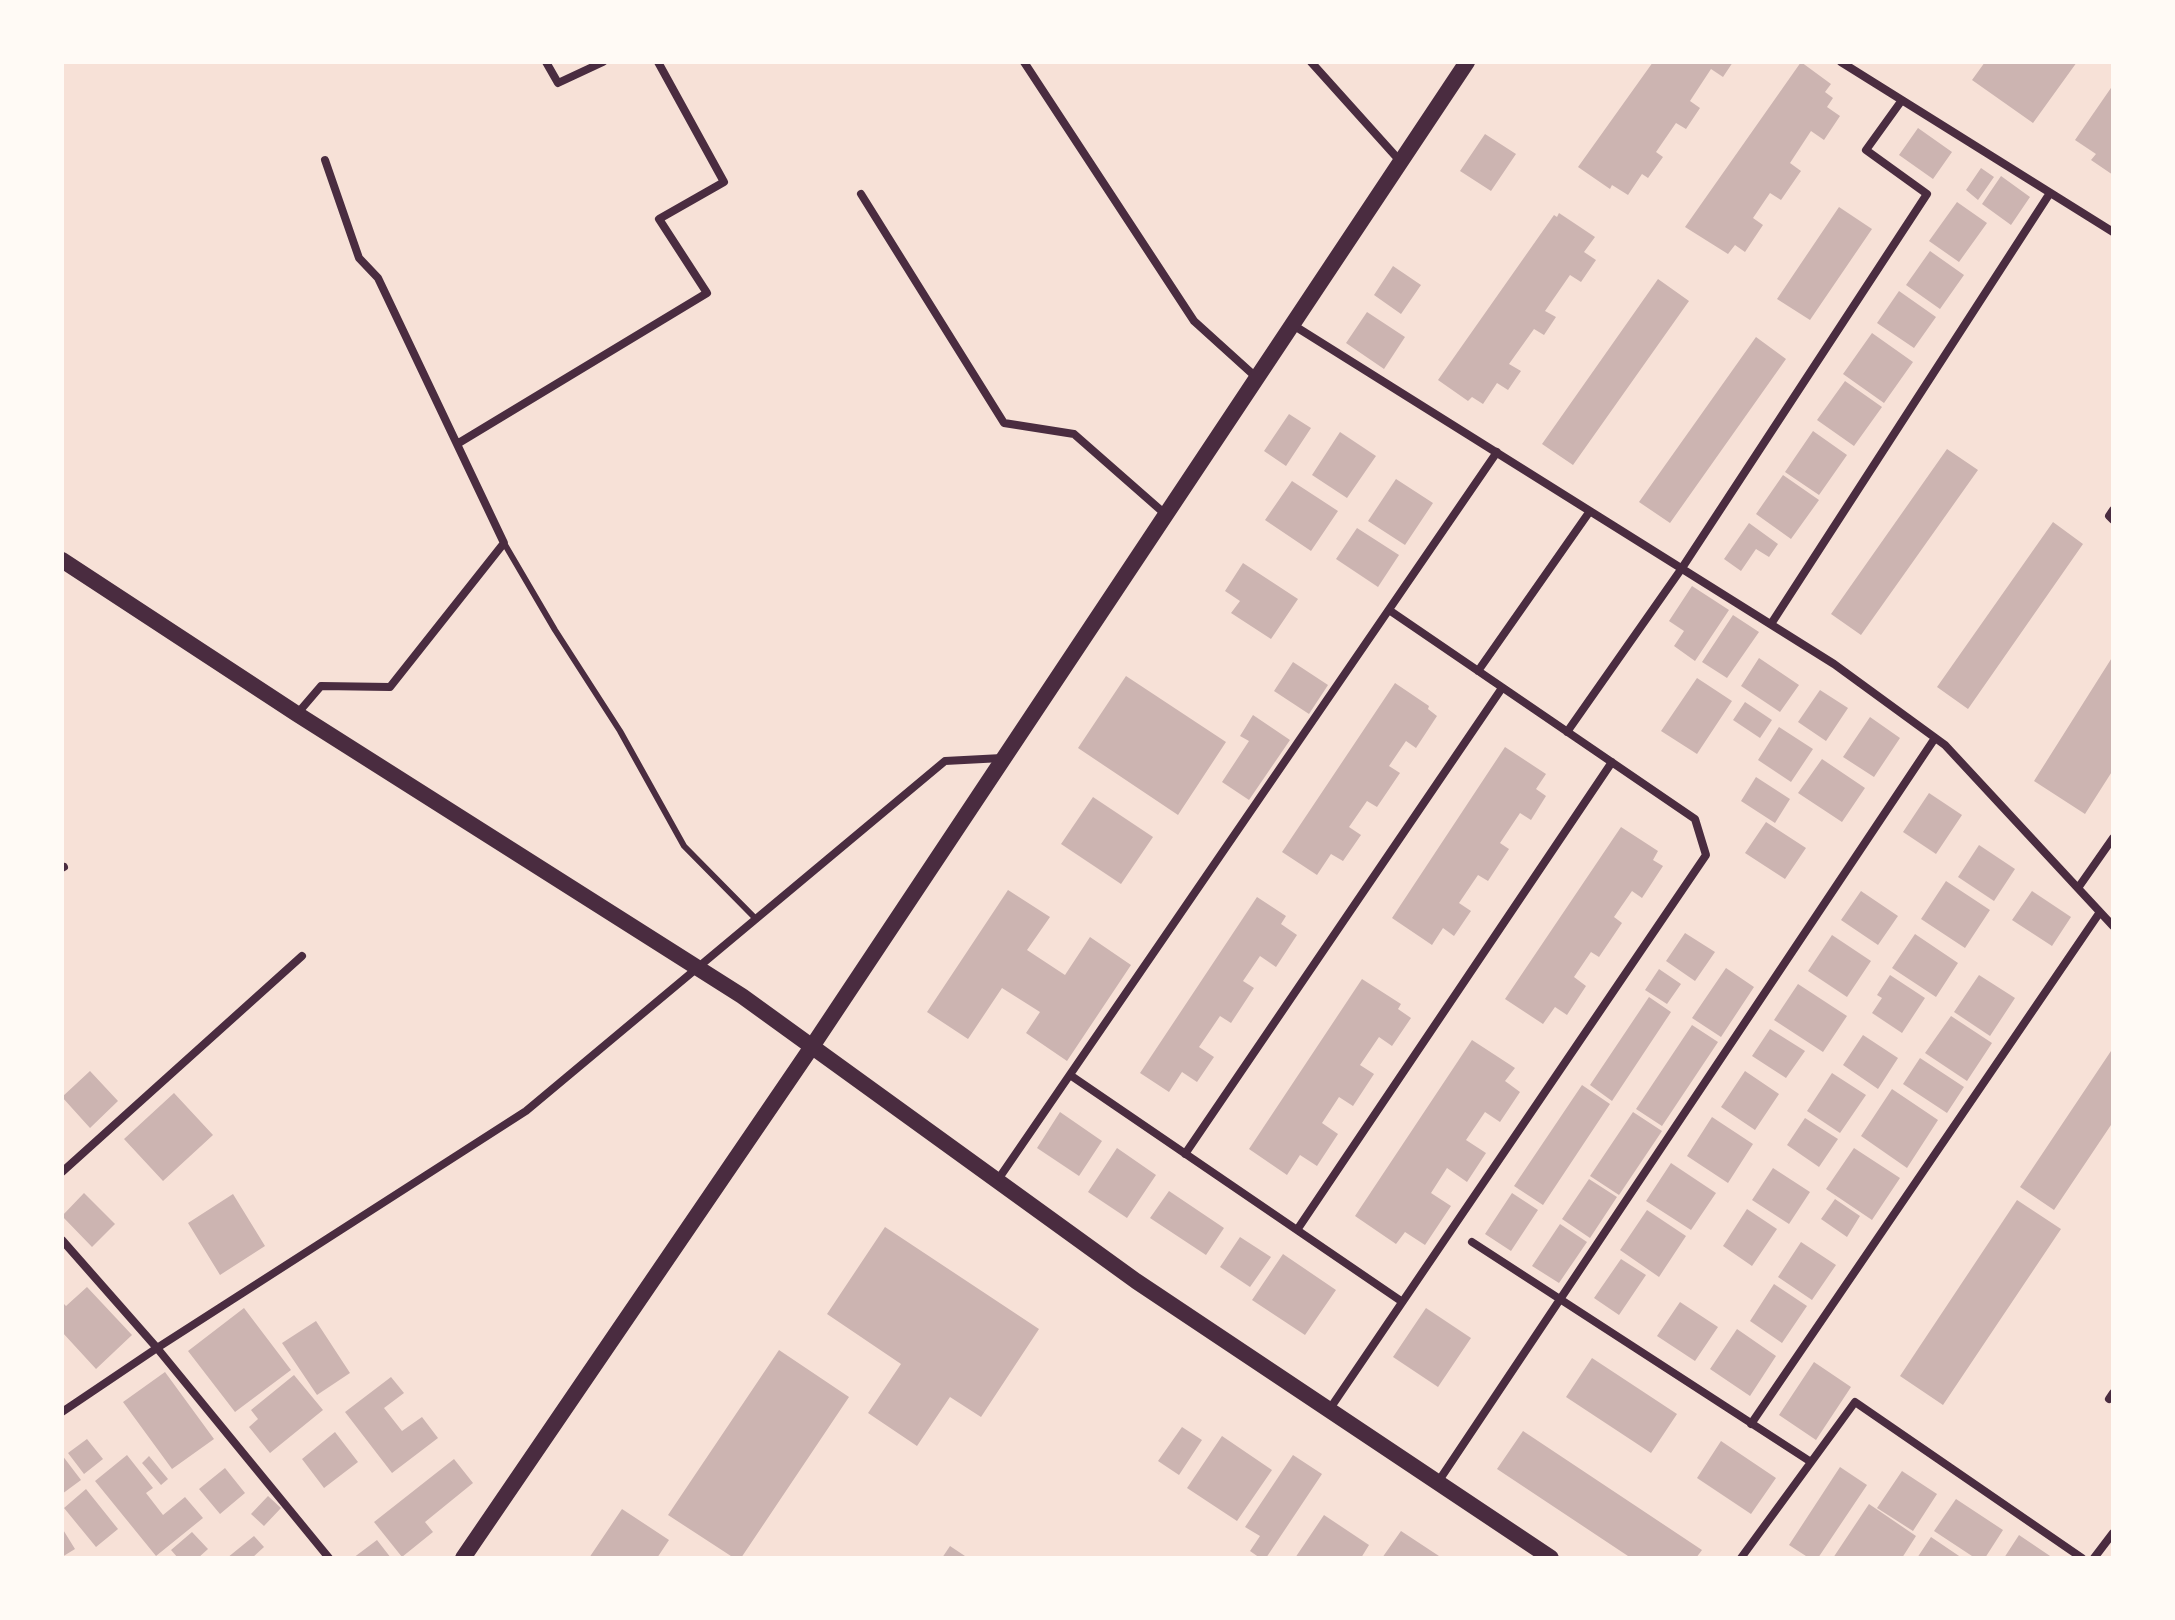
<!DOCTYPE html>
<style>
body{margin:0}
#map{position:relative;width:2175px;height:1620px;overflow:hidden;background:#f7e1d7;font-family:Signika,sans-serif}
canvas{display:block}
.frame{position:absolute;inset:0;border:64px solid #fffaf5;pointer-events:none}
</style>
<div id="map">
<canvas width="2175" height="1620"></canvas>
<div class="frame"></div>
</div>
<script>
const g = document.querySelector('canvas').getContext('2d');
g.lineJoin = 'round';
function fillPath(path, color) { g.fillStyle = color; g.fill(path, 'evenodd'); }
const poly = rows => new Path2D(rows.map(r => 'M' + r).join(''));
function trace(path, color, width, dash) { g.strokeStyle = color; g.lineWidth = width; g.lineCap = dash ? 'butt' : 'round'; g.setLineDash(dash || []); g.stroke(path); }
const building = poly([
 [1653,62,1733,62,1723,77,1711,69,1690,101,1700,108,1686,129,1676,123,1656,152,1663,157,1648,178,1642,174,1628,195,1612,185,1610,189,1578,167],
 [1801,62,1831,84,1825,92,1833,98,1827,107,1840,116,1824,140,1811,131,1790,163,1801,171,1781,200,1770,193,1753,218,1763,225,1745,252,1735,245,1728,254,1685,227],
 [1985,62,2077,62,2033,123,1972,80],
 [2113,85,2113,175,2091,160,2096,154,2075,140],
 [1918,128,1952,152,1933,179,1899,155],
 [1485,134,1516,154,1491,191,1460,171],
 [1981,168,1994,177,1978,200,1966,190],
 [2001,176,2030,197,2011,225,1982,204],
 [1957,202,1987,223,1959,262,1929,241],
 [1839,207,1872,229,1810,320,1777,299],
 [1559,213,1595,237,1584,252,1596,260,1581,282,1570,275,1545,311,1556,317,1544,335,1534,329,1509,364,1521,371,1508,390,1497,383,1483,404,1472,397,1468,401,1438,380,1554,215,1557,217],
 [1930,251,1964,275,1940,309,1906,285],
 [1393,266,1421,285,1401,314,1374,295],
 [1658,279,1689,301,1573,465,1542,444],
 [1899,291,1936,317,1914,348,1877,323],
 [1367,312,1405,337,1384,369,1346,343],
 [1872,333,1913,362,1884,403,1843,374],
 [1756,337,1786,359,1670,523,1639,502],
 [1845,381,1882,407,1854,446,1817,420],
 [1289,414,1311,428,1286,466,1264,451],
 [1813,431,1847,455,1819,495,1785,472],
 [1340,432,1376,456,1347,498,1312,475],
 [1947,449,1978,470,1861,635,1831,614],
 [1783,475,1819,500,1791,539,1756,514],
 [1396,479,1433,503,1405,545,1368,521],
 [1292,481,1338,511,1311,551,1265,520],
 [2053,522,2083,544,1968,709,1937,687],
 [1749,523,1778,544,1769,557,1756,549,1741,571,1724,559],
 [1357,528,1399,555,1378,587,1336,559],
 [1243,563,1298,599,1271,639,1231,613,1240,601,1225,591],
 [1692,586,1729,610,1695,661,1674,646,1684,631,1669,621],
 [1733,615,1759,632,1727,678,1702,662],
 [2113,656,2113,770,2085,814,2034,781],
 [1759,658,1799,685,1780,712,1741,686],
 [1293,662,1328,685,1309,714,1274,691],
 [1126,676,1226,742,1178,815,1078,748],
 [1697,678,1732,701,1697,754,1661,731],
 [1395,683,1429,706,1428,709,1437,716,1416,748,1406,741,1389,766,1400,773,1377,807,1367,801,1349,827,1361,835,1343,861,1331,854,1317,875,1282,852],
 [1820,690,1848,708,1826,741,1798,722],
 [1745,702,1772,720,1760,738,1733,720],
 [1253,715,1290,740,1249,800,1222,782,1249,741,1240,736],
 [1870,717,1900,738,1874,777,1843,757],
 [1779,727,1813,749,1791,782,1758,760],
 [1505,747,1546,774,1536,789,1546,796,1531,820,1520,813,1500,843,1509,849,1488,881,1478,875,1459,903,1471,911,1454,936,1443,928,1432,945,1392,918],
 [1822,759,1865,788,1842,822,1798,793],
 [1756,777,1790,799,1775,823,1741,801],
 [1929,793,1962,815,1936,854,1903,832],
 [1093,797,1153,837,1121,884,1061,844],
 [1766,822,1806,848,1785,879,1745,853],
 [1621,827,1658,851,1653,860,1663,866,1642,898,1632,891,1614,917,1622,923,1599,957,1591,952,1574,977,1586,986,1567,1015,1555,1007,1543,1024,1505,999],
 [1979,845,2015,869,1994,901,1958,877],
 [1946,881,1990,910,1965,948,1921,919],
 [1008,890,1050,917,1027,950,1065,975,1090,937,1131,965,1067,1061,1026,1033,1040,1012,1002,988,968,1039,927,1012],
 [1861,891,1898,916,1878,945,1841,920],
 [2032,891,2071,917,2052,946,2012,920],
 [1257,897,1286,916,1281,924,1297,935,1276,967,1260,956,1243,981,1254,988,1231,1023,1220,1016,1199,1047,1214,1057,1197,1082,1182,1072,1169,1092,1140,1073],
 [1685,933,1715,952,1695,981,1666,961],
 [1915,934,1958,963,1936,997,1892,968],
 [1832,935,1871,961,1847,997,1808,971],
 [1726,968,1754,987,1721,1037,1692,1018],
 [1659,969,1681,984,1667,1004,1645,990],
 [1890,975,1925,998,1902,1033,1872,1013,1882,998,1877,995],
 [1979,975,2015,998,1990,1036,1954,1012],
 [1362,979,1401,1004,1398,1009,1411,1018,1392,1046,1379,1037,1360,1065,1374,1074,1353,1106,1339,1097,1322,1123,1338,1134,1317,1166,1300,1155,1287,1175,1249,1149],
 [1798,984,1847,1016,1823,1052,1774,1020],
 [1649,997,1671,1012,1612,1101,1590,1085],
 [1951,1016,1992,1043,1967,1081,1925,1053],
 [1692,1025,1718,1042,1662,1126,1636,1109],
 [1770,1029,1805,1051,1786,1078,1752,1056],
 [1863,1035,1898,1058,1878,1089,1843,1065],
 [1472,1040,1515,1068,1505,1081,1520,1092,1500,1122,1485,1112,1466,1140,1486,1153,1467,1182,1447,1168,1431,1193,1451,1206,1425,1245,1405,1232,1396,1244,1355,1216],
 [2113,1048,2113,1122,2054,1210,2020,1187],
 [1920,1058,1964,1087,1947,1113,1903,1084],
 [90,1071,118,1101,90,1128,62,1097],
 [1745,1071,1779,1094,1755,1130,1721,1107],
 [1832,1073,1866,1095,1840,1133,1807,1111],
 [1582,1085,1610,1104,1543,1205,1514,1186],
 [1892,1089,1938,1120,1907,1168,1861,1136],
 [174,1093,213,1135,163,1181,124,1139],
 [1060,1112,1102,1141,1079,1176,1037,1148],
 [1633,1112,1662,1131,1619,1195,1590,1176],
 [1712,1117,1753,1144,1728,1183,1687,1156],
 [1805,1118,1838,1139,1819,1167,1787,1145],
 [1117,1148,1156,1175,1127,1218,1088,1192],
 [1854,1148,1900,1178,1872,1220,1826,1189],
 [1671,1163,1716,1193,1691,1230,1646,1201],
 [1773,1168,1810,1192,1789,1224,1752,1200],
 [1589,1179,1617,1197,1590,1238,1562,1219],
 [1169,1191,1224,1228,1206,1255,1150,1218],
 [84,1193,115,1224,92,1247,62,1216],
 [1512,1193,1538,1210,1511,1251,1485,1234],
 [233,1194,265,1246,220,1275,188,1223],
 [1835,1199,1860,1216,1847,1237,1821,1219],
 [2017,1200,2061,1229,1943,1405,1900,1376],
 [1747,1209,1777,1229,1752,1266,1723,1246],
 [1647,1210,1686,1236,1659,1277,1620,1250],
 [1560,1224,1587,1242,1559,1283,1532,1266],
 [885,1227,1039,1329,981,1417,950,1397,917,1446,868,1413,901,1364,827,1314],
 [1240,1237,1271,1257,1250,1287,1220,1267],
 [1801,1242,1836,1265,1812,1300,1778,1277],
 [1283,1254,1336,1290,1305,1335,1252,1300],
 [1621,1259,1646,1275,1619,1315,1594,1298],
 [1774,1284,1807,1306,1782,1343,1750,1321],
 [87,1287,132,1335,96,1369,62,1332,62,1302,66,1306],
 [1680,1302,1718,1327,1695,1361,1657,1336],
 [244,1308,291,1370,235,1412,188,1351],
 [1426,1308,1471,1338,1438,1387,1393,1357],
 [316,1321,350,1373,317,1395,282,1343],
 [1737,1329,1776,1356,1750,1396,1710,1369],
 [779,1350,849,1397,741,1558,734,1558,668,1515],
 [1592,1358,1677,1414,1651,1453,1566,1397],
 [1814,1362,1851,1387,1816,1440,1779,1415],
 [165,1372,214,1439,172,1469,123,1402],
 [294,1375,323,1410,270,1453,249,1427,258,1419,251,1410],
 [391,1377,404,1393,384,1408,402,1431,422,1417,438,1438,392,1473,345,1412],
 [1182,1427,1202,1440,1179,1475,1158,1461],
 [1523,1431,1702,1550,1696,1558,1631,1558,1497,1469],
 [335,1432,358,1462,324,1488,302,1459],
 [1222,1436,1272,1470,1237,1521,1187,1488],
 [87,1439,103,1459,84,1474,68,1453],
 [1721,1441,1776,1478,1751,1514,1697,1478],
 [62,1455,81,1480,62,1494],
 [127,1455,153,1488,146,1493,163,1515,185,1497,203,1518,156,1556,95,1481],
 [1293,1455,1322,1474,1266,1558,1260,1558,1250,1551,1260,1536,1245,1527],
 [149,1456,168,1479,161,1485,142,1463],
 [454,1459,473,1483,425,1522,433,1532,402,1557,374,1522],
 [1840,1467,1867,1485,1818,1558,1809,1558,1789,1545],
 [225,1468,245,1493,220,1514,199,1489],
 [1902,1471,1937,1494,1913,1531,1877,1508],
 [86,1489,118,1529,96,1547,64,1508],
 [268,1496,281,1508,264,1526,251,1514],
 [1956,1499,2003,1530,1985,1558,1975,1558,1934,1531],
 [1869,1504,1916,1536,1902,1558,1833,1558],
 [622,1509,669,1540,657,1558,589,1558],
 [1324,1515,1369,1545,1361,1558,1295,1558],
 [62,1528,75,1549,62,1557],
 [1401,1531,1442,1558,1382,1558],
 [192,1532,208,1549,198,1558,178,1558,171,1550],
 [2019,1535,2053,1558,2004,1558],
 [254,1536,264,1547,252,1558,227,1558],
 [1931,1537,1962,1558,1917,1558],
 [377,1540,391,1558,353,1558],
 [950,1546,968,1558,942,1558]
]);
const service = poly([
 [504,543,555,630,620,731,684,846,755,918]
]);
const minor = poly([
 [546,62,558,83,603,62],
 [1024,62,1194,321,1257,378],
 [1311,62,1400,161],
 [1841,62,2113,232],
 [861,194,1004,423,1074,434,1164,513],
 [1293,325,1834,664,1945,745,2113,926],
 [457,444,707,293,659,219,724,182,658,62],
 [2113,510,2109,516,2113,520],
 [1771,624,2050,193],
 [1478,671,1590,511],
 [297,714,321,686,390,687,504,543,378,278,359,258,325,160],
 [1567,732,1682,568,1927,194,1866,150,1902,100],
 [62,868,64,867],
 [2078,888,2113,838],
 [1070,1075,1401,1301],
 [1185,1154,1502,688],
 [62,1172,302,956],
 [997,1181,1497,452],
 [1297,1230,1612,762],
 [62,1240,157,1348,329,1558],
 [1472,1242,1811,1462],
 [2109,1399,2113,1393],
 [1329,1410,1706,855,1695,819,1389,610],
 [62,1412,157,1348,526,1111,945,761,1002,758],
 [1751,1424,2100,912],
 [1438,1482,1935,738],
 [1741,1558,1855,1402,2082,1558],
 [2094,1558,2113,1533]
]);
const secondary = poly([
 [62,560,297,714,742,996,1136,1281,1551,1558],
 [463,1558,811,1048,1467,62]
]);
fillPath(building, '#ccb4b1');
trace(service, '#4a2c40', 6);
trace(minor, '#4a2c40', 8);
trace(secondary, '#4a2c40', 16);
</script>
